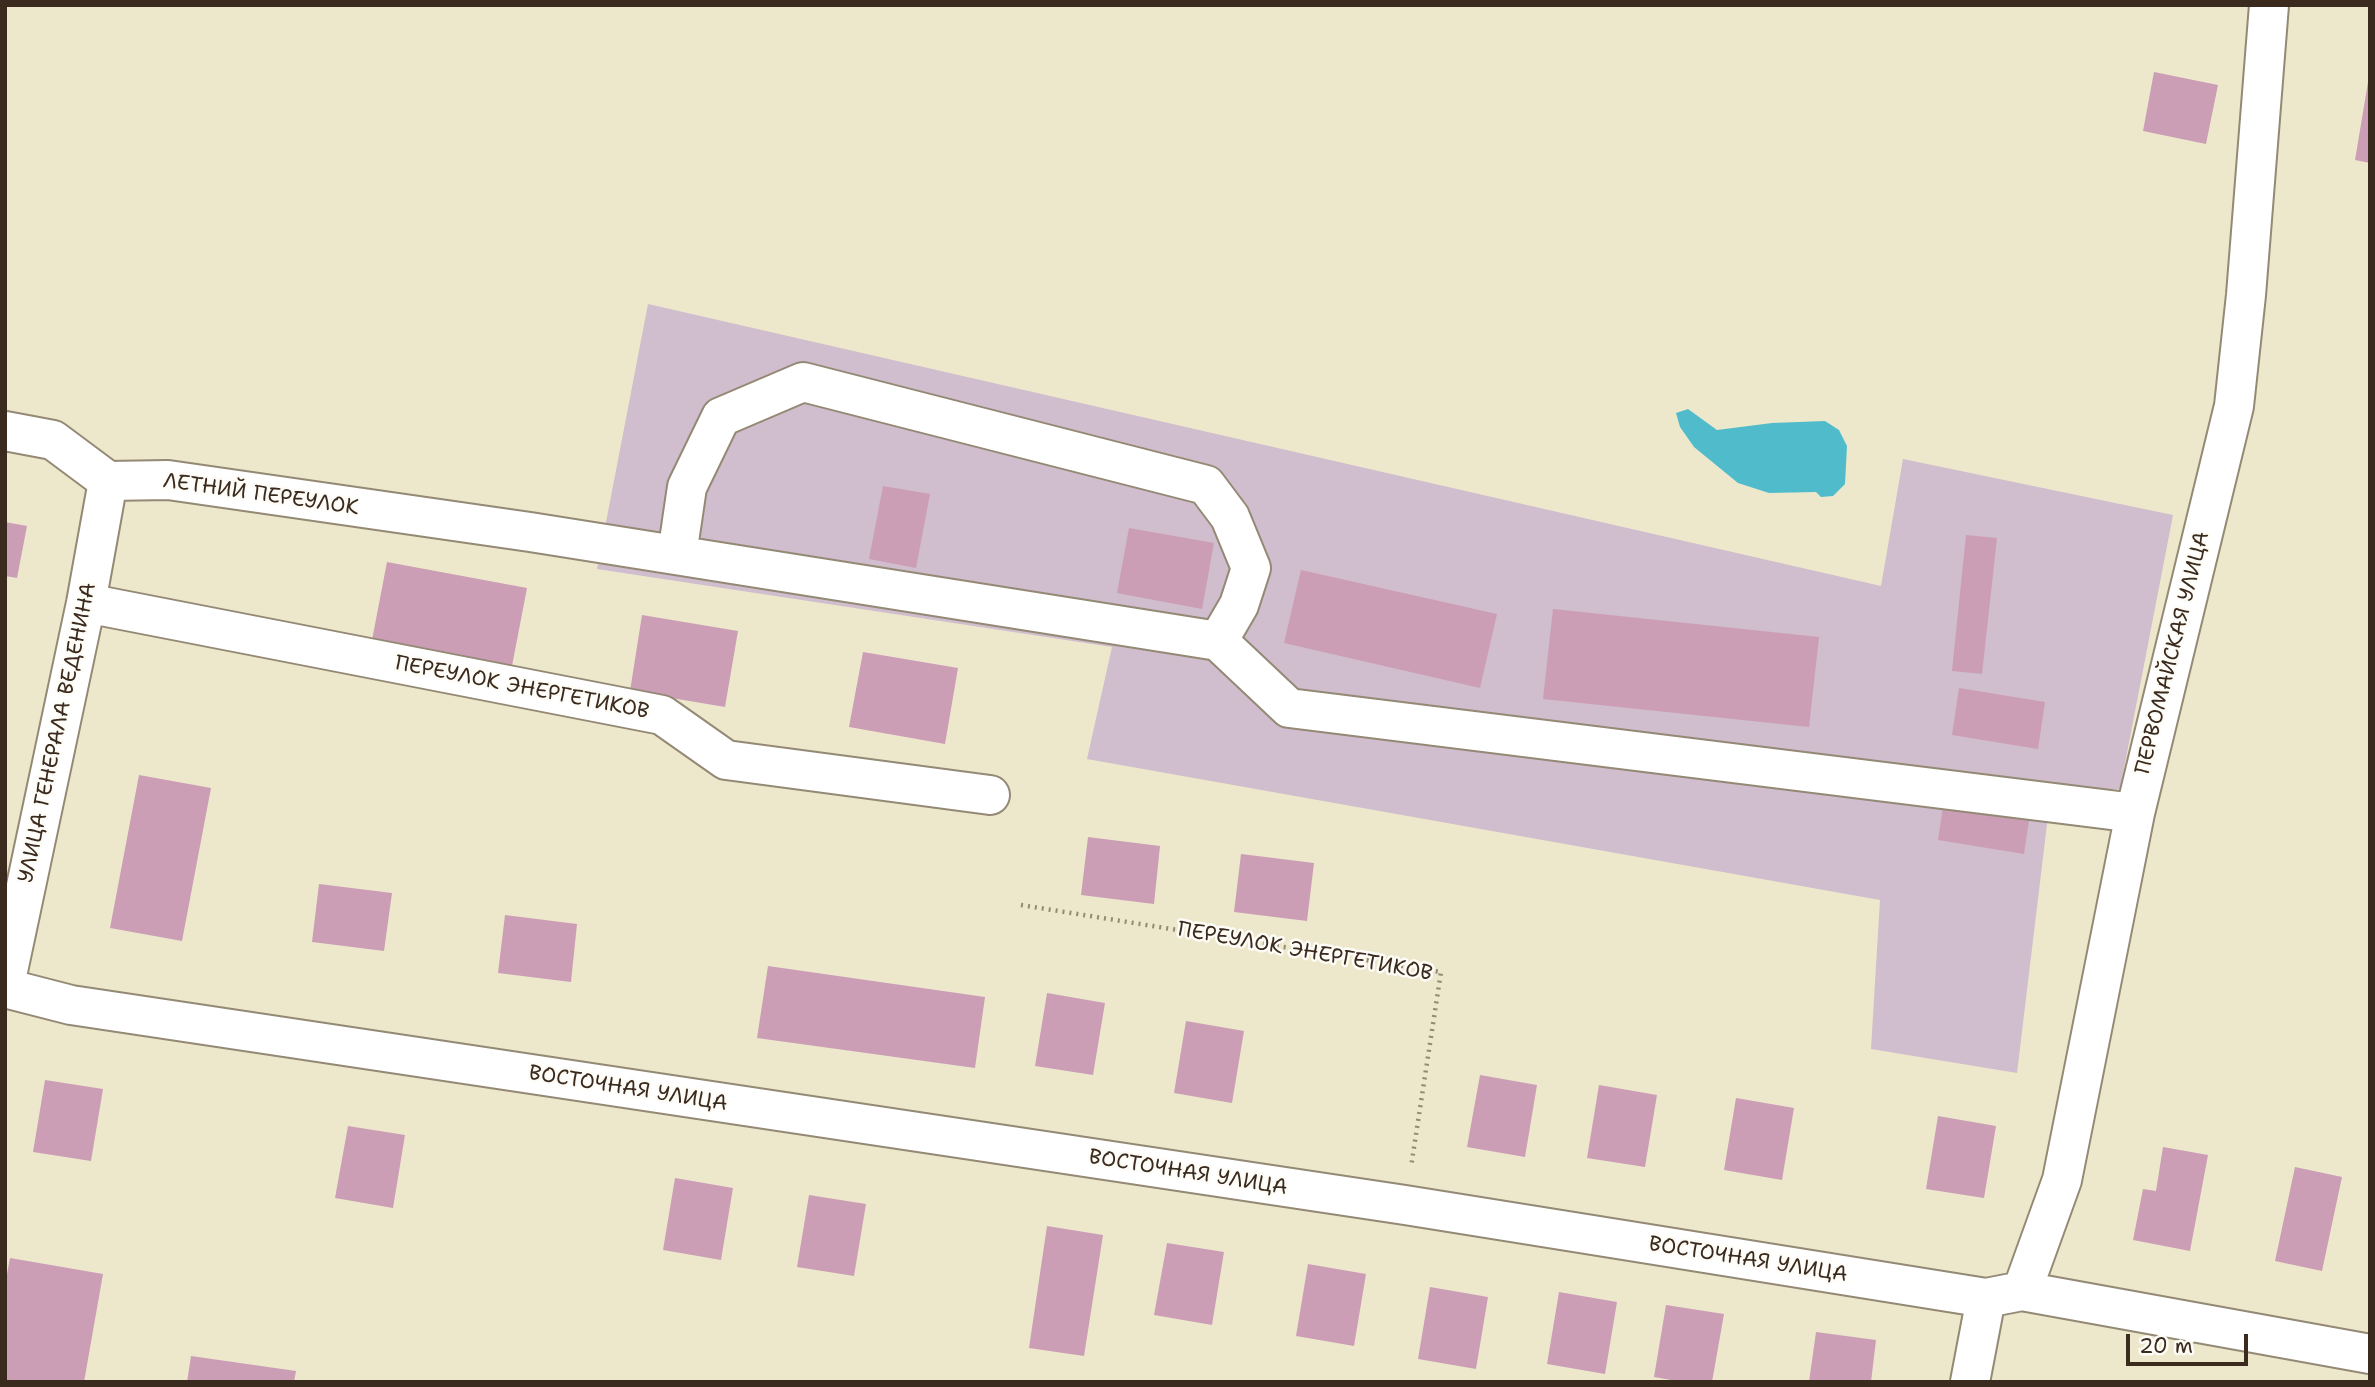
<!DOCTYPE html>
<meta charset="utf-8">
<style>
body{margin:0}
#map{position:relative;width:2375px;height:1387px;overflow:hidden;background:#ede8cc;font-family:"Shantell Sans",sans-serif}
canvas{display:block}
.frame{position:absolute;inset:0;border:7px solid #3b2a1e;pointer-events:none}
.scale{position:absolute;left:2126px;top:1334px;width:122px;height:32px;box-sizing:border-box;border:4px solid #3b2a1e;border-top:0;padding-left:9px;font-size:21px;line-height:24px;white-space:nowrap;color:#3b2a1e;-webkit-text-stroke:5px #fdfcf7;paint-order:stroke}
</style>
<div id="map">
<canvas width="2375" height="1387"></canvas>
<div class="frame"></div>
<div class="scale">20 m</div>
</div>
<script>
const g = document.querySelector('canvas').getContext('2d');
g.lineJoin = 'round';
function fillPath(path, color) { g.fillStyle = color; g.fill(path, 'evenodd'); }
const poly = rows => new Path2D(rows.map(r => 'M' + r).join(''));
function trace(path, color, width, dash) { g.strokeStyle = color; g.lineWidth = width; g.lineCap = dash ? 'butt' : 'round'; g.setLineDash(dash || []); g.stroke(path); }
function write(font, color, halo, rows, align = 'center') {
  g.font = font + ' "Shantell Sans",sans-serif'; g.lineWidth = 5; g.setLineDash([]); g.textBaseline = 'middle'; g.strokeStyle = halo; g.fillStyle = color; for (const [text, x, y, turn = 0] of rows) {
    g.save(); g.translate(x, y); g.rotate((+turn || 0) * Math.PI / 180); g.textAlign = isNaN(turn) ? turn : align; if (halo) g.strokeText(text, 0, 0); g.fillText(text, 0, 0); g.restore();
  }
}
const industrial = poly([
 [648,304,1881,586,1903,459,2173,515,2120,789,2051,791,2017,1073,1871,1049,1880,900,1087,759,1112,647,597,569]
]);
const water = poly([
 [1688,409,1717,430,1772,423,1825,421,1839,430,1847,446,1845,484,1833,496,1821,497,1816,492,1769,493,1738,483,1694,447,1680,427,1676,413]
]);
const building = poly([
 [2154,72,2218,85,2206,144,2143,131],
 [2368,82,2370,83,2370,163,2355,160],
 [883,486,930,494,916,568,869,559],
 [5,522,27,526,17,578,5,576],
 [1129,528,1214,543,1202,609,1117,593],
 [1966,535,1997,538,1982,674,1952,671],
 [387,562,527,588,512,666,372,640],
 [1301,570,1497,614,1480,688,1284,643],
 [1553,609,1819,637,1809,727,1543,699],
 [642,615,738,631,725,707,630,691],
 [863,652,958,668,945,744,849,727],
 [1959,688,2045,702,2038,749,1952,735],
 [139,775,211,788,182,941,110,928],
 [1945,793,2031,807,2024,854,1938,840],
 [1088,837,1160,846,1154,904,1081,895],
 [1241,854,1314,863,1307,921,1234,912],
 [319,884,392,893,384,951,312,942],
 [505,915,577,924,571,982,498,973],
 [768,966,985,997,975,1068,757,1038],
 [1047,993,1105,1003,1093,1075,1035,1066],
 [1186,1021,1244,1031,1232,1103,1174,1093],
 [1480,1075,1537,1085,1525,1157,1467,1147],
 [45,1080,103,1089,91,1161,33,1152],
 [1599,1085,1657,1095,1645,1167,1587,1158],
 [1736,1098,1794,1108,1782,1180,1724,1170],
 [1938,1116,1996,1126,1984,1198,1926,1189],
 [348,1126,405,1135,393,1208,335,1198],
 [2163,1147,2208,1155,2190,1251,2133,1240,2143,1189,2156,1191],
 [2295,1167,2342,1177,2322,1271,2275,1261],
 [675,1178,733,1188,721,1260,663,1250],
 [809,1195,866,1204,854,1276,797,1267],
 [1047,1226,1103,1235,1084,1356,1029,1348],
 [1167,1243,1224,1252,1212,1325,1154,1315],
 [10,1258,103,1274,84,1382,5,1382,5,1285],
 [1308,1264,1366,1274,1354,1346,1296,1336],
 [1430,1287,1488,1297,1476,1369,1418,1359],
 [1559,1292,1617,1302,1605,1374,1547,1364],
 [1666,1305,1724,1314,1712,1382,1682,1382,1654,1377],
 [1816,1332,1876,1340,1871,1382,1809,1382],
 [191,1356,296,1371,294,1382,187,1382]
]);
const path = poly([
 [1021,905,1441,972,1411,1167]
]);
const minor = poly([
 [5,431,53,440,108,481,168,480,530,532,1218,641,1289,708,2135,813],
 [677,555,687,487,721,417,803,382,1206,485,1230,517,1251,568,1239,605,1218,641],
 [86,603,662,715,726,760,990,795],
 [5,985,86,603,108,481],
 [5,988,71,1005,1405,1205,1986,1298,2022,1291,2370,1354],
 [2022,1291,2062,1180,2135,813,2234,406,2246,295,2269,5],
 [1970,1382,1986,1298]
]);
const streetNames = [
 ["ЛЕТНИЙ ПЕРЕУЛОК",261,495,8],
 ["ПЕРВОМАЙСКАЯ УЛИЦА",2173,653,-76],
 ["ПЕРЕУЛОК ЭНЕРГЕТИКОВ",522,688,11],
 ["УЛИЦА ГЕНЕРАЛА ВЕДЕНИНА",58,733,-78],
 ["ПЕРЕУЛОК ЭНЕРГЕТИКОВ",1305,952,10],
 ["ВОСТОЧНАЯ УЛИЦА",628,1089,9],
 ["ВОСТОЧНАЯ УЛИЦА",1188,1173,9],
 ["ВОСТОЧНАЯ УЛИЦА",1748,1260,9]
];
fillPath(industrial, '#d0bdcd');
fillPath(water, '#50bccb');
fillPath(building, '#cb9eb6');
trace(minor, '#948975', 42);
trace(path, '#948975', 4.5, [2, 5]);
trace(minor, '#fff', 38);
write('21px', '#3b2a1e', '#fdfcf7', streetNames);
</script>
